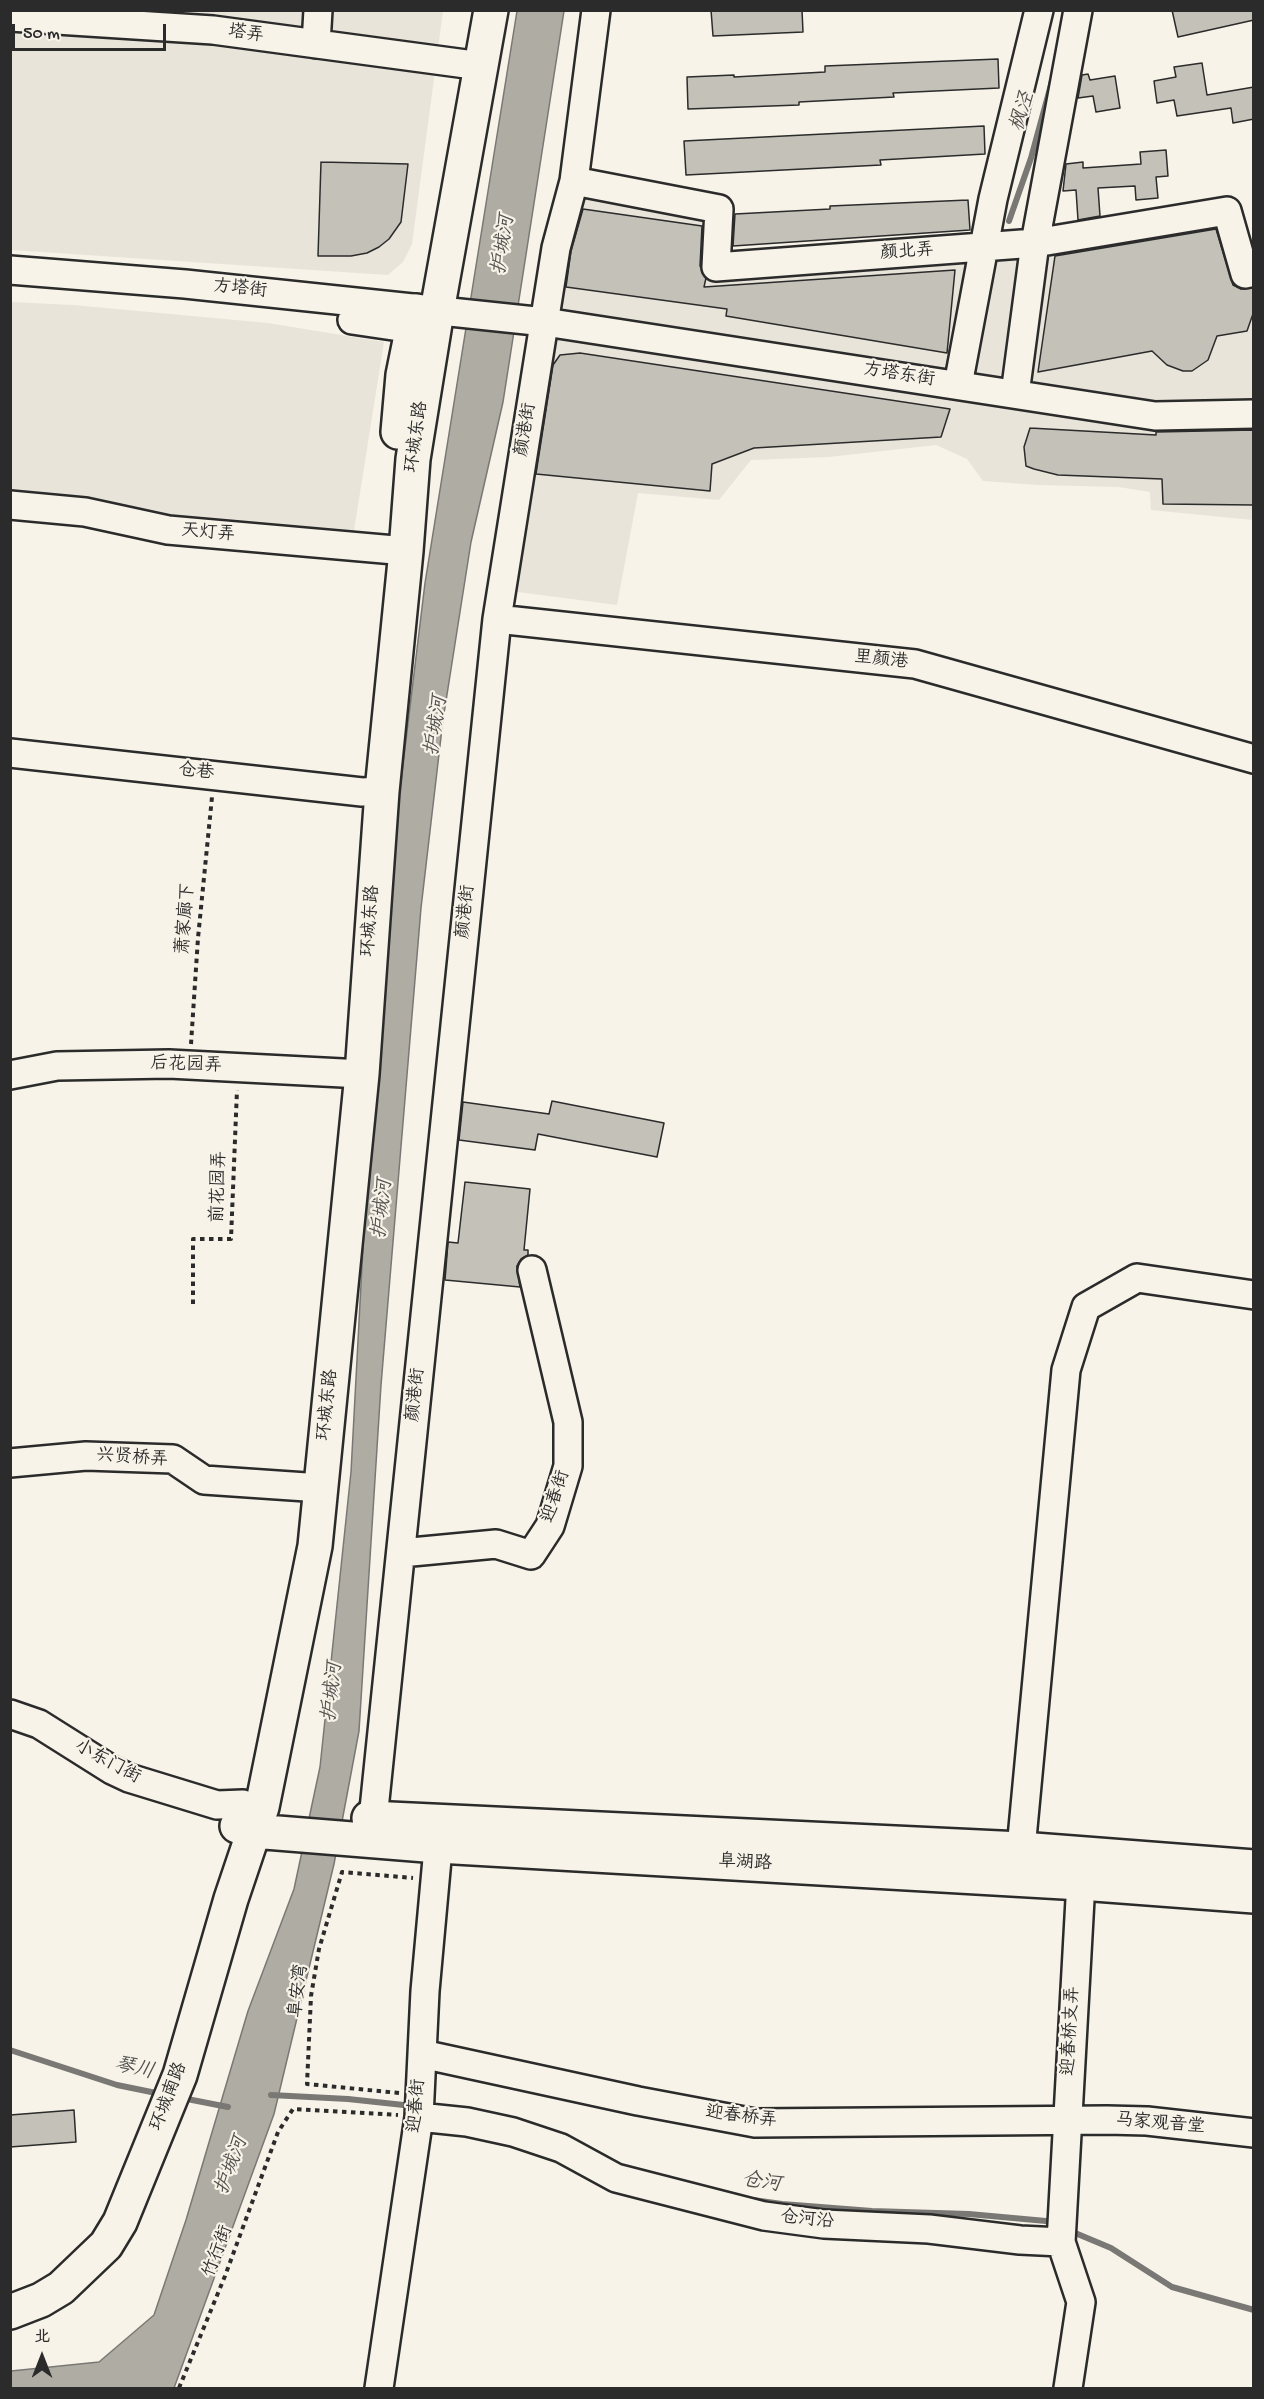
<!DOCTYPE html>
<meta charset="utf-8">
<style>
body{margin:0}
#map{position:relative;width:1264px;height:2399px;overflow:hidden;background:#f7f3e8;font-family:"Gochi Hand","LXGW WenKai TC",sans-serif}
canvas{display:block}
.frame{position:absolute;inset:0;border:12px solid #2b2b2b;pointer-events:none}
.north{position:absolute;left:12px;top:2327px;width:60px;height:60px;-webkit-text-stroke:4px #f7f3e8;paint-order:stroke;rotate:0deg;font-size:16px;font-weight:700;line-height:24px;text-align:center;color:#2b2b2b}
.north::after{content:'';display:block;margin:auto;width:21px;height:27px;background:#2b2b2b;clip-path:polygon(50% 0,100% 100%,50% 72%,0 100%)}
.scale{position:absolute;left:12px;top:24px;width:154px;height:27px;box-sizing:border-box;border:3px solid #2b2b2b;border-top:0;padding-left:8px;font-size:18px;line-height:21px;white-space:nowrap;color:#2b2b2b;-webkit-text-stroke:4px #f7f3e8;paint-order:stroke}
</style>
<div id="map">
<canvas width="1264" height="2399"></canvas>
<div class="frame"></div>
<div class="north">北</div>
<div class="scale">50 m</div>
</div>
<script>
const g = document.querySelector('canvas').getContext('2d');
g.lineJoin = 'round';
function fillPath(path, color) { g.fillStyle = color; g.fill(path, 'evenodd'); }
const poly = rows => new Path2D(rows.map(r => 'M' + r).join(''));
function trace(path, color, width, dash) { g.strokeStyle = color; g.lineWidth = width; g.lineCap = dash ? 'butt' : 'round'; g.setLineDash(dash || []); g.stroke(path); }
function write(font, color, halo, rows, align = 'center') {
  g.font = font + ' "Gochi Hand","LXGW WenKai TC",sans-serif'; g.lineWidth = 4.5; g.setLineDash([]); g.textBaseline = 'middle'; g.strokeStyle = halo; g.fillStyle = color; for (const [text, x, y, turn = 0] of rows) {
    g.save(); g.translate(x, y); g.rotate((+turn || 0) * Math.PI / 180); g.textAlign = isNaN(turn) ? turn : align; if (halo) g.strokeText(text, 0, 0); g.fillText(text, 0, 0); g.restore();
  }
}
const built = poly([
 [41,10,443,11,412,244,403,262,388,275,11,250,10,17],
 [563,175,723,201,717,271,1226,214,1253,276,1253,520,1151,510,1150,492,1119,487,1038,485,983,481,967,459,936,445,829,457,751,460,719,500,638,493,617,605,503,590],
 [11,302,73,305,268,323,384,342,353,537,11,509]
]);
const water = poly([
 [517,11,564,11,503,402,471,542,443,720,421,908,381,1385,359,1731,334,1864,274,2114,174,2388,11,2388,11,2371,99,2362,154,2315,186,2220,248,2011,294,1889,320,1767,351,1472,367,1172,389,880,425,583,517,11]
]);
const stream = poly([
 [1009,221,1031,158,1052,81],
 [10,2050,117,2085,161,2094],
 [271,2095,348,2099,413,2106],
 [182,2098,228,2107],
 [753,2200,782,2204,872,2211,969,2214,1046,2221,1056,2225],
 [1068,2230,1111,2248,1172,2287,1254,2310]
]);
const building = poly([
 [711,10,802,10,803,32,713,36,711,10],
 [1172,10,1254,10,1254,20,1178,37,1172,10],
 [998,59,999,88,893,93,894,97,799,102,799,105,688,109,687,77,734,75,734,77,825,72,825,66,998,59],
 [1202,63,1207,95,1254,87,1254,119,1233,123,1231,108,1177,116,1174,100,1157,103,1154,81,1176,77,1174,67,1202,63],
 [1088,74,1090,80,1115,76,1120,108,1096,112,1093,96,1078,98,1082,75,1088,74],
 [984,126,985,154,880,160,881,165,686,175,684,141,984,126],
 [1166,150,1168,176,1156,177,1158,198,1136,200,1135,186,1098,188,1100,216,1078,220,1076,190,1063,191,1066,164,1083,162,1083,168,1141,164,1140,152,1166,150],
 [321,162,408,164,401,222,389,239,379,247,367,253,351,256,318,256,321,162],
 [968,200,970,230,733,246,735,214,830,209,830,206,968,200],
 [583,209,702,226,700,266,706,278,704,287,955,270,947,353,726,316,727,309,566,287,571,251,583,209],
 [1216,229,1233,285,1241,289,1254,288,1254,311,1247,331,1217,336,1208,360,1192,371,1183,371,1167,365,1152,351,1038,372,1055,256,1216,229],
 [580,353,950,409,941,437,754,448,712,464,710,491,536,474,553,365,560,355,580,353],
 [1030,428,1156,435,1156,432,1254,430,1254,505,1163,504,1162,479,1058,475,1034,469,1026,466,1024,447,1030,428],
 [552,1101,664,1123,657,1157,538,1134,535,1150,459,1140,463,1102,549,1114,552,1101],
 [465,1182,530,1189,524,1250,528,1250,528,1255,521,1259,517,1266,520,1287,445,1280,448,1242,458,1243,465,1182],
 [74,2110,76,2142,10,2147,10,2115,74,2110]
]);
const path = poly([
 [191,1044,198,938,212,797],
 [193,1304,193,1239,231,1239,237,1090],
 [399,2093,307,2084,311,1996,319,1949,342,1872,413,1878],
 [179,2388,225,2276,278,2132,293,2109,398,2115]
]);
const minor = poly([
 [10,17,213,30,481,66],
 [316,44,318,10],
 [574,181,719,209,716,267,1035,243,1227,211,1245,274,1254,272],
 [10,270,185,284,545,322,1155,416,1254,414],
 [352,320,413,329,433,328],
 [958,385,993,199,1039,10],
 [1015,394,1035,243,1078,10],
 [10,505,85,512,168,530,406,551],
 [497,619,915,664,1254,759],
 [10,753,362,792,382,791],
 [10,1075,57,1066,169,1064,362,1074],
 [10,1463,86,1456,173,1459,204,1480,321,1488],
 [401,1553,496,1544,531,1555,550,1526,568,1466,568,1422,532,1270],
 [10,1714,39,1724,112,1770,129,1778,217,1805,243,1804],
 [373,1819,497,619,556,248,574,181,596,10],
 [1021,1849,1066,1370,1086,1307,1137,1278,1254,1295],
 [422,2054,638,2101,755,2123,1107,2120,1147,2121,1254,2133],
 [419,2117,467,2122,513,2132,561,2148,616,2178,764,2216,824,2224,929,2229,1020,2240,1061,2242,1081,2302,1068,2388],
 [1061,2242,1082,1863],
 [379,2388,419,2117,425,1991,440,1826]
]);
const major = poly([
 [398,432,403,375,416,311],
 [369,1818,1021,1849,1254,1867],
 [237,1826,253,1831,438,1846,1081,1883,1254,1896],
 [10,2312,41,2300,61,2288,106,2245,120,2222,180,2075,231,1899,262,1807,315,1546,362,1074,382,791,406,551,413,459,437,311,491,10]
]);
const streetNames = [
 ["塔弄",246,35,8],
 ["颜北弄",907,253,-4],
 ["方塔街",240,290,6],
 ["方塔东街",899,376,9],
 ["颜港街",527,430,-81],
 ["环城东路",418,437,-82],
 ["天灯弄",208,534,5],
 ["里颜港",881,661,6],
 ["仓巷",196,773,6],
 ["颜港街",467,912,-84],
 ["萧家廊下",187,919,-85],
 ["环城东路",372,921,-86],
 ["后花园弄",186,1066,2],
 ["前花园弄",220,1187,-88],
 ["颜港街",417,1395,-84],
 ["环城东路",329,1405,-84],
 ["兴贤桥弄",132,1459,4],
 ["迎春街",557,1497,-72],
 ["小东门街",107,1763,28],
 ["阜湖路",745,1864,3],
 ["阜安湾",300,1991,-83],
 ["迎春桥支弄",1072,2031,-87],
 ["环城南路",170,2097,-69],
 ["迎春街",418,2106,-85],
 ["迎春桥弄",741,2118,7],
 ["马家观音堂",1160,2125,5],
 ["仓河沿",807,2221,6],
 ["竹行街",219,2252,-69]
];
const waterNames = [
 ["枫泾",1024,112,-73],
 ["护城河",505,245,-82],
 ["护城河",438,726,-82],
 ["护城河",384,1209,-84],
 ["护城河",334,1692,-84],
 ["琴川",134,2070,13],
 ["护城河",233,2166,-70],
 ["仓河",761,2184,8]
];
fillPath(built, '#e8e4da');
fillPath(water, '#afaca4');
trace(water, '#7a7874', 1.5);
trace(stream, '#7a7874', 6);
fillPath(building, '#c4c1b9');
trace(building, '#2b2b2b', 1.5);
trace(minor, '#2b2b2b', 32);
trace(major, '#2b2b2b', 38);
trace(path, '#2b2b2b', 4, [4.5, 4.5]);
trace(minor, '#f7f3e8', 27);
trace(major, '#f7f3e8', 33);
write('18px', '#2b2b2b', '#f7f3e8', streetNames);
write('italic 20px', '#53524f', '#f7f3e8', waterNames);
</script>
